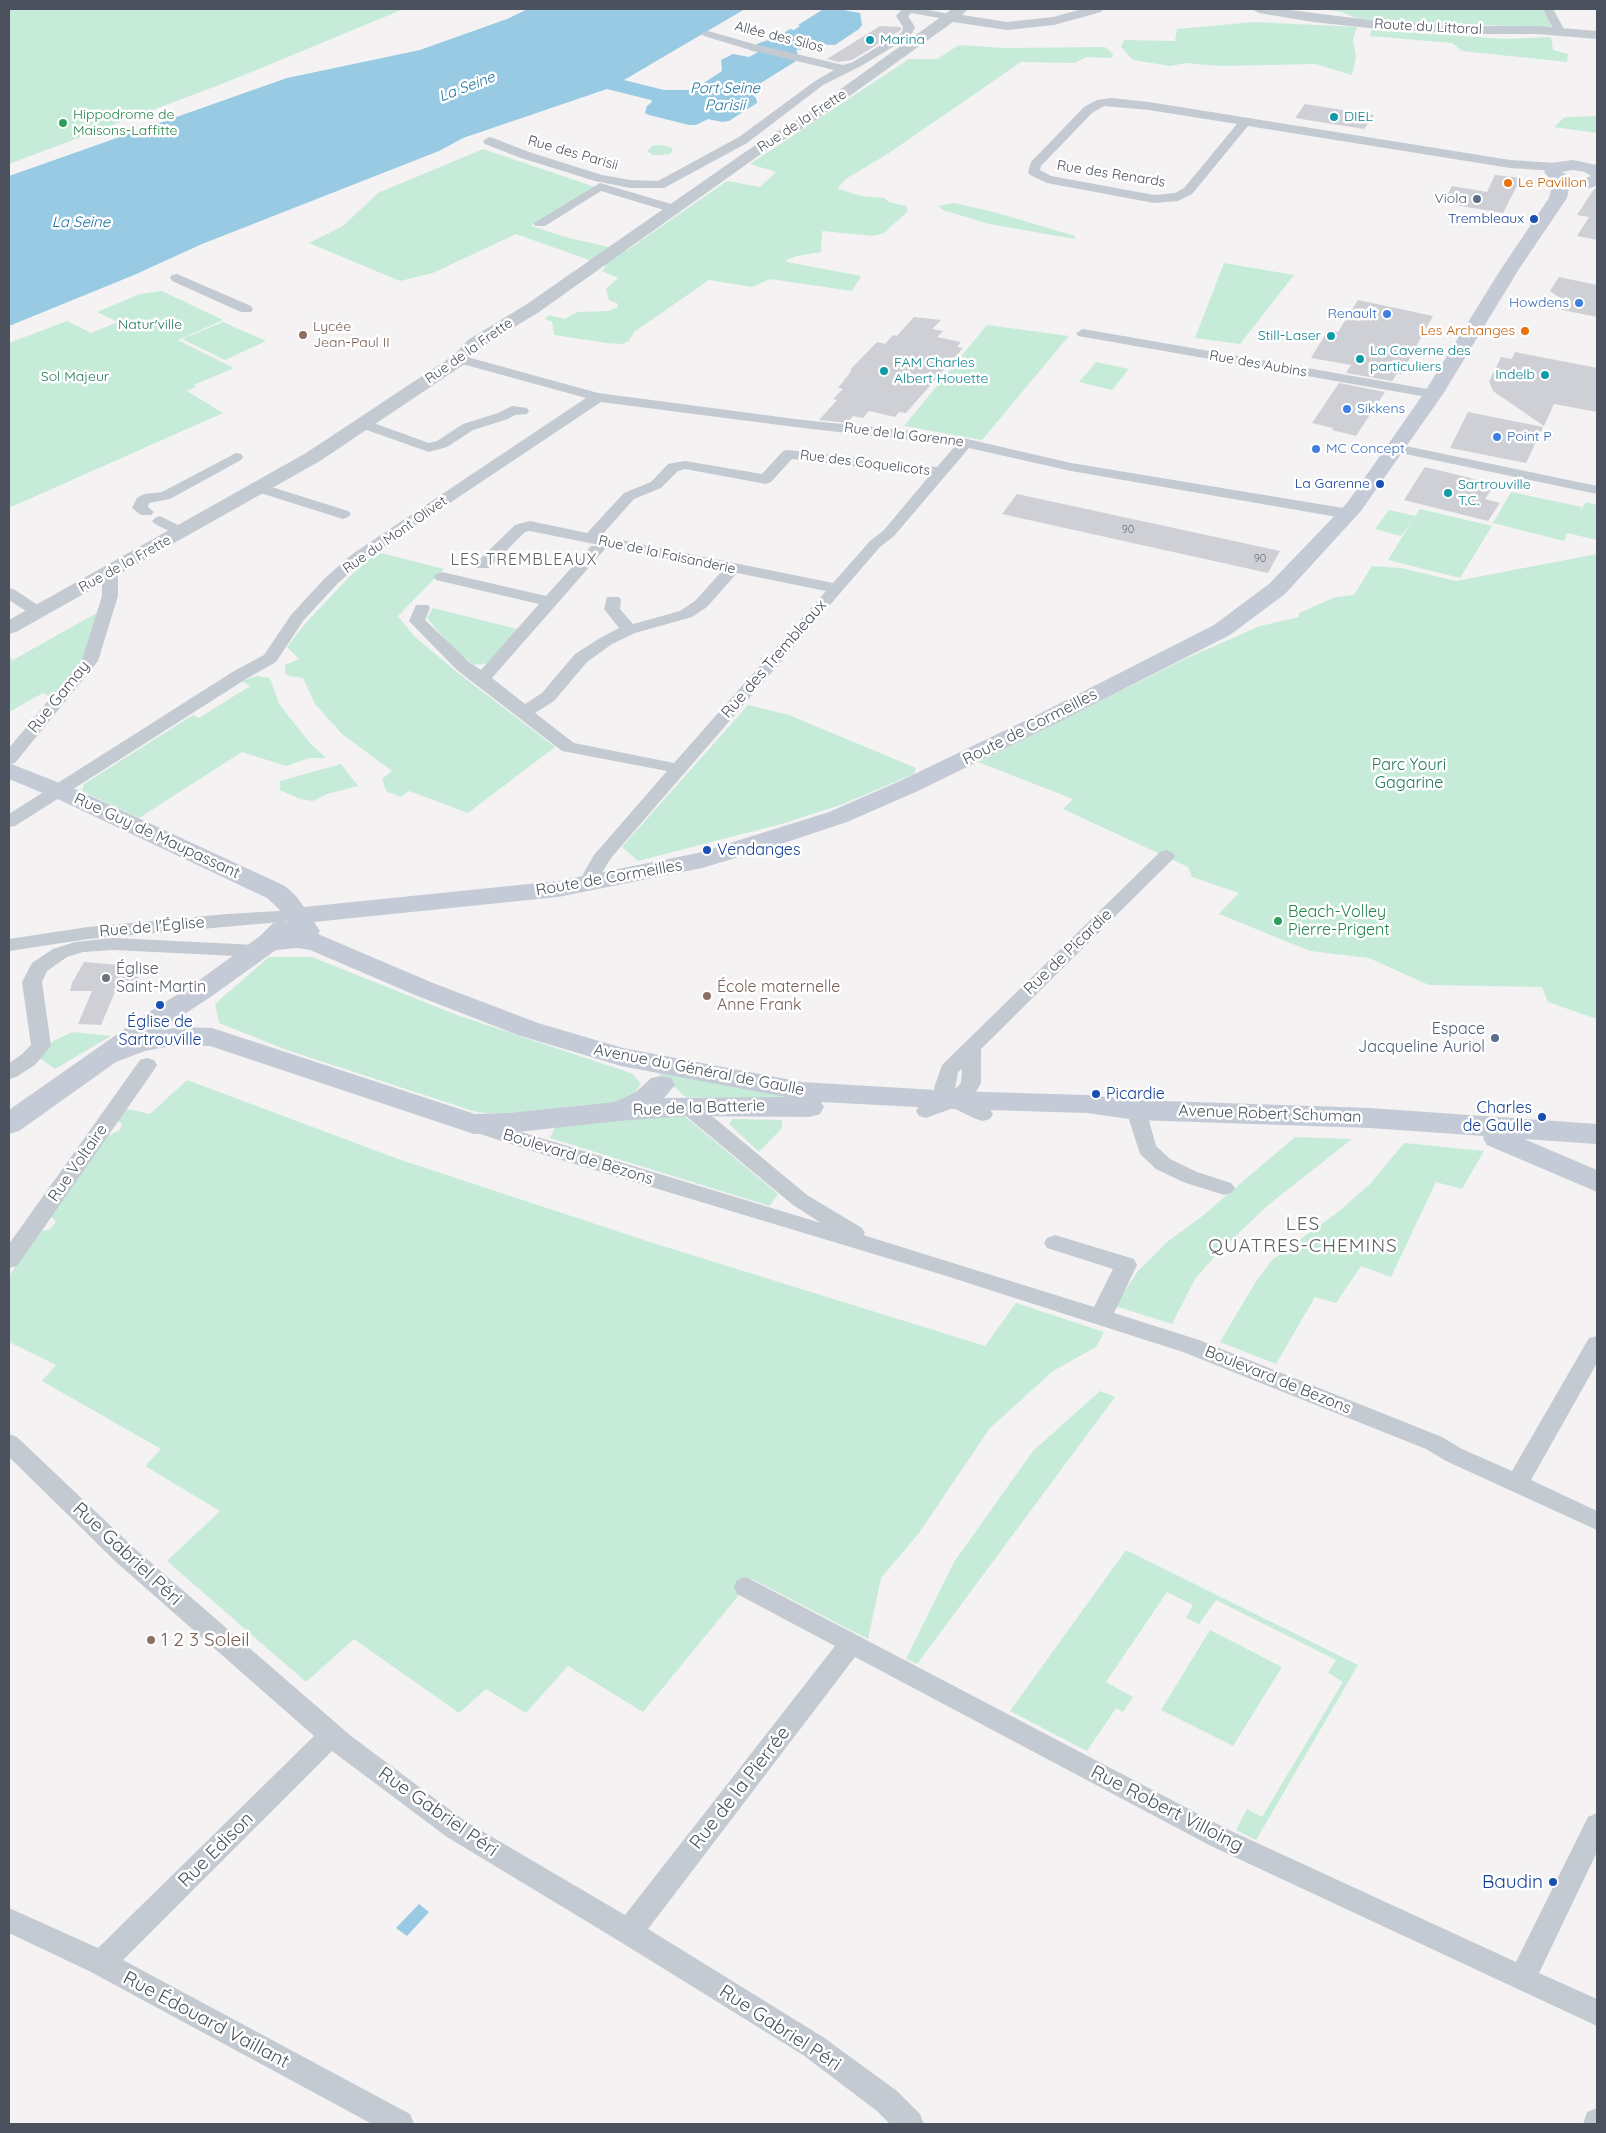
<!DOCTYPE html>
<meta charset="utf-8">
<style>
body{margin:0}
#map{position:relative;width:1606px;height:2133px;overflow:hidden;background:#f4f2f2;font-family:Quicksand,sans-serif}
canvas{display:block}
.frame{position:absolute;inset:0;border:10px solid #4b525d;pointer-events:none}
</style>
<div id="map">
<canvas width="1606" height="2133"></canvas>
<div class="frame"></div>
</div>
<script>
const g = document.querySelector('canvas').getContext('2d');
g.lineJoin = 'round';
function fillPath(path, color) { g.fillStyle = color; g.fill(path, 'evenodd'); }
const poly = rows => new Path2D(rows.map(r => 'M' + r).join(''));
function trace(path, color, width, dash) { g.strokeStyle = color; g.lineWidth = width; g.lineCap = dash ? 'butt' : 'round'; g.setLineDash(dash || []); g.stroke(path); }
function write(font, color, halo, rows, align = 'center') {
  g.font = font + ' Quicksand,sans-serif'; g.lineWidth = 5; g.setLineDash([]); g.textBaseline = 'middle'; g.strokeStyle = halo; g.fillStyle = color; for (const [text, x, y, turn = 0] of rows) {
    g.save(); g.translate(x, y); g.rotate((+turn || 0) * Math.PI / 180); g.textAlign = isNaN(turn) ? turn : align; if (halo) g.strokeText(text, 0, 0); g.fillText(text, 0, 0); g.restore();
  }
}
const green = poly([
 [9,9,404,9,227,82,9,164],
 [1320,9,1545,9,1551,27,1439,24,1360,20,1342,12],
 [1254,22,1357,27,1353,39,1356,58,1352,75,1316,64,1219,66,1186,63,1170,66,1133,60,1121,47,1124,40,1175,41,1177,29],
 [1372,30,1505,39,1551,37,1553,50,1568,54,1567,62,1462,51,1452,43,1370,36],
 [959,45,1005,48,1105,47,1113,54,1112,58,1086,57,1075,63,1021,62,886,155,847,178,838,187,839,189,861,196,884,198,889,202,906,206,908,211,884,233,873,236,822,231,821,252,797,256,786,260,787,262,861,276,852,291,770,279,752,287,709,280,634,332,629,341,623,344,607,343,554,335,552,322,545,319,549,315,564,319,578,312,609,311,618,307,617,303,609,300,606,289,618,278,602,271,606,266,516,234,433,273,400,281,309,243,343,226,378,193,483,149,595,187,531,226,569,238,626,251,727,181,760,187,776,172,750,164,909,59,937,59],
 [1597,116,1597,133,1554,127,1565,117],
 [660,145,671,147,673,150,670,154,662,155,653,155,647,151,652,146],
 [954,203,994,212,1075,236,1075,239,989,224,946,211,941,209,939,206],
 [1224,263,1294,275,1240,344,1195,338],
 [162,291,223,320,178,340,234,368,194,385,196,387,187,391,223,413,11,507,9,506,9,343,67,321,91,333,118,322,97,312,140,294],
 [223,322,266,341,225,360,182,339],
 [987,325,1069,336,982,440,904,426],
 [1096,362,1129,369,1112,390,1079,382],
 [1511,492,1582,507,1578,515,1586,502,1597,505,1597,540,1567,533,1564,541,1493,523],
 [1420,509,1492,526,1460,578,1388,560,1412,521,1401,536,1375,529,1389,510,1415,516],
 [377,552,444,569,398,616,413,635,458,673,555,747,468,813,409,791,401,797,386,791,382,779,392,771,342,734,315,704,303,678,289,676,285,673,285,665,299,659,287,647,304,625,350,576],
 [1597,554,1597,1019,1548,1002,1542,987,1429,985,1369,958,1310,951,1219,914,1239,893,1192,877,1188,867,1063,809,1073,799,978,762,1185,659,1260,626,1299,617,1299,613,1336,597,1354,595,1372,566,1401,568,1456,581],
 [433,608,521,630,493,663,474,665,454,650,427,618],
 [95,614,98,614,85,660,54,699,43,693,9,712,9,657,13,660],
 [257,676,270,678,279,704,309,742,326,758,309,758,286,766,242,752,139,818,82,791,84,784,193,715,199,718,250,686,242,681],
 [748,705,789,715,916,768,914,774,843,804,785,823,638,861,622,847],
 [341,764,358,786,327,794,313,801,300,799,280,790,280,781],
 [269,957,312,957,457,1015,631,1073,641,1083,635,1093,618,1104,501,1114,476,1112,287,1050,219,1023,215,1004],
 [73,1032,111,1036,55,1069,38,1057,53,1041],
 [660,1072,812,1100,686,1097,658,1073],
 [187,1080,398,1159,653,1243,985,1346,1016,1303,1104,1332,1096,1347,1053,1371,990,1428,919,1533,881,1578,868,1639,752,1579,643,1712,568,1666,526,1713,486,1689,459,1713,354,1639,306,1682,167,1561,220,1511,145,1466,161,1449,42,1381,56,1365,9,1342,9,1276,39,1231,49,1230,55,1223,55,1220,49,1215,105,1134,110,1135,120,1130,122,1124,115,1119,123,1108,150,1114],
 [682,1114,778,1194,770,1206,550,1138,555,1127],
 [733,1119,782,1120,782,1128,759,1152,729,1124],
 [1295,1137,1352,1139,1267,1206,1216,1255,1195,1279,1172,1324,1115,1306,1138,1271,1167,1242,1201,1217],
 [1404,1143,1484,1151,1462,1189,1436,1182,1391,1277,1361,1266,1336,1303,1315,1297,1276,1364,1220,1342,1255,1283,1272,1260,1338,1212,1370,1184],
 [1100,1391,1115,1397,917,1664,906,1659,954,1562,1033,1451],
 [1126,1550,1358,1665,1256,1840,1236,1830,1247,1809,1262,1817,1343,1682,1328,1673,1336,1660,1216,1600,1199,1624,1186,1618,1193,1605,1167,1592,1106,1682,1133,1697,1123,1712,1116,1708,1087,1751,1010,1711],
 [1210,1630,1282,1667,1233,1746,1161,1710]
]);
const water = poly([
 [528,9,745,9,624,80,664,90,693,90,722,71,721,60,733,54,749,57,758,52,749,50,759,43,778,37,790,29,794,30,800,26,798,25,822,10,838,9,860,13,862,25,859,29,835,45,814,44,806,49,796,50,798,54,794,56,796,61,748,91,756,98,757,103,729,121,722,122,708,119,696,125,689,125,649,115,645,113,647,106,652,102,651,100,607,89,463,138,439,151,202,244,134,275,9,326,9,176,287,78,420,50,507,19],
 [419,1904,429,1912,407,1936,396,1928]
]);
const building = poly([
 [880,26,901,27,901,30,852,60,838,62,827,59],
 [1305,104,1374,115,1364,129,1295,118],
 [1495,175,1521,178,1503,213,1443,203,1452,186,1487,192],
 [1597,188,1597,240,1577,236,1589,217,1577,215,1594,189],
 [1559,277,1597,285,1597,317,1557,309,1563,300,1550,291],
 [1358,300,1433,316,1401,374,1397,374,1392,381,1346,373,1351,365,1311,358,1328,330,1338,332],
 [914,317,941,320,932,329,943,331,937,337,961,342,957,347,963,348,906,413,899,412,895,417,869,411,863,418,853,416,847,423,819,420,837,400,833,399,843,389,838,388,852,370,850,370,877,342,885,344,893,335,897,336],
 [1515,352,1597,368,1597,412,1554,404,1544,426,1493,391,1489,381,1501,357,1512,359],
 [1339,383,1385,392,1356,436,1332,430,1333,428,1312,423],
 [1468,412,1543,427,1526,463,1450,448],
 [1425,467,1495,484,1485,499,1500,503,1488,521,1404,500],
 [1017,494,1280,551,1268,573,1002,514],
 [84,962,132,966,138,971,136,976,139,977,136,982,138,983,135,993,115,992,101,1025,78,1024,92,991,70,991,72,983]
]);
const minor = poly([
 [902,9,923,9,954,15,956,17,950,20,911,13,908,16,915,27,911,35,906,39,861,66,823,85,747,143,664,188,630,188,595,181,521,158,485,144,483,141,489,137,493,138,529,152,602,175,630,180,658,181,739,137,815,81,834,70,747,49,704,36,702,34,704,32,708,31,754,44,843,65,853,62,902,32,903,27,896,16,902,9],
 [1543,9,1553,9,1565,31,1563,33,1555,33,1543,9],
 [1111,98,1149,102,1510,160,1557,163,1563,167,1557,171,1510,168,1248,126,1192,194,1178,201,1154,203,1047,183,1030,175,1028,172,1031,162,1084,107,1097,100,1111,98],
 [1104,106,1149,110,1237,124,1184,188,1175,193,1154,195,1051,176,1040,170,1041,166,1092,113,1104,106],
 [600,183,678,206,680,209,674,213,601,191,545,226,535,226,534,223,600,183],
 [177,274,251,306,253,309,251,312,241,312,172,281,170,278,172,275,177,274],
 [1083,329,1433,390,1438,391,1440,394,1438,397,1433,398,1078,336,1076,333,1083,329],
 [460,355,598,393,803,420,950,435,1071,463,1349,509,1354,511,1357,514,1354,517,1349,519,1071,471,969,448,894,536,880,547,611,858,601,874,601,883,599,887,592,889,585,887,583,883,583,874,594,855,667,771,562,751,457,670,409,621,416,605,428,605,430,608,425,620,469,662,481,670,539,604,436,580,434,577,436,574,442,572,546,596,591,546,603,546,605,549,492,678,525,704,542,693,575,654,600,638,619,628,604,609,607,597,619,597,621,600,620,609,633,624,680,611,695,601,723,570,530,531,525,532,489,568,477,568,475,565,477,562,515,525,530,521,587,533,624,493,651,482,668,464,673,463,685,461,762,474,783,451,788,450,937,467,956,445,803,428,601,402,363,561,337,584,303,621,276,662,246,679,15,826,9,827,9,814,234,671,264,655,291,615,325,578,351,555,586,398,455,362,453,359,455,356,460,355],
 [792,459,930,475,884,530,870,541,833,583,601,536,634,499,661,488,678,471,685,469,766,484,771,482,792,459],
 [737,573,826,591,674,763,574,743,535,713,554,701,587,662,612,644,635,633,692,617,707,607,737,573],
 [512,406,527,408,529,411,527,414,515,415,508,419,473,430,447,447,429,452,358,427,356,424,358,421,363,420,368,421,429,443,437,441,463,424,498,413,512,406],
 [1396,444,1597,486,1597,494,1391,451,1389,448,1391,445,1396,444],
 [236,453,241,454,243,457,241,460,170,499,149,503,148,507,154,512,151,515,141,515,132,508,137,498,144,494,162,492,236,453],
 [259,483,348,511,351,514,348,517,343,519,254,491,251,488,254,485,259,483],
 [160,516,186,529,189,532,186,535,181,537,155,524,152,521,155,518,160,516],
 [110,567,116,569,118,572,118,596,98,661,15,763,9,764,9,748,82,660,102,596,102,572,104,569,110,567],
 [9,588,15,590,44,609,46,612,44,615,32,615,9,600,9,588],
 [1166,850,1172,852,1175,856,1172,860,981,1049,981,1083,974,1095,968,1099,990,1109,993,1114,990,1119,983,1121,976,1119,953,1108,926,1118,919,1116,916,1111,919,1106,940,1098,934,1088,942,1065,1160,852,1166,850],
 [962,1069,961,1083,955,1089,958,1072,962,1069],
 [296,910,303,912,305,916,303,920,88,939,9,951,9,939,88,927,227,914,296,910],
 [113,938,257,945,264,947,267,951,264,955,257,957,113,950,83,952,67,957,47,971,42,982,51,1046,35,1065,16,1077,9,1079,9,1063,21,1055,31,1045,22,982,32,963,53,949,75,942,113,938],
 [147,1058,154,1060,157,1065,154,1070,17,1266,9,1268,9,1244,140,1060,147,1058],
 [687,1099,694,1101,807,1195,862,1228,865,1233,863,1235,1094,1307,1113,1269,1047,1248,1044,1243,1047,1238,1055,1235,1134,1259,1137,1265,1114,1313,1199,1340,1442,1437,1462,1449,1512,1471,1589,1338,1597,1336,1597,1363,1531,1480,1597,1511,1597,1530,1446,1461,1426,1449,1183,1352,940,1274,535,1152,468,1130,465,1125,468,1120,475,1118,821,1223,793,1205,680,1111,677,1106,680,1101,687,1099],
 [1136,1103,1143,1105,1146,1110,1156,1146,1170,1159,1197,1172,1231,1183,1235,1188,1231,1193,1224,1195,1183,1182,1156,1169,1140,1154,1126,1110,1129,1105,1136,1103],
 [9,1434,17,1437,134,1548,351,1736,465,1821,625,1915,835,1646,737,1594,734,1587,737,1580,746,1577,1229,1830,1516,1962,1588,1817,1597,1813,1597,1852,1539,1973,1597,1999,1597,2026,1211,1846,855,1657,648,1929,823,2037,897,2091,920,2114,924,2124,890,2124,877,2111,803,2055,619,1941,447,1837,332,1751,123,1960,410,2114,414,2124,372,2124,91,1972,9,1933,9,1908,98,1948,314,1736,116,1562,9,1457,9,1434],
 [1597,2108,1597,2124,1583,2124,1587,2112,1597,2108]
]);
const tertiary = poly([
 [952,9,968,9,962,15,1007,22,1053,17,1082,9,1103,9,1101,12,1054,25,1007,30,953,22,816,120,761,154,539,312,480,348,466,363,320,461,16,632,9,634,9,620,306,453,454,355,468,340,527,304,751,148,806,114,952,9],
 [1252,9,1282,9,1369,20,1463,26,1537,26,1597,31,1597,39,1537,34,1463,34,1369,28,1313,22,1259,13,1252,9]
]);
const secondary = poly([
 [1573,160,1597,165,1597,186,1585,189,1569,188,1567,198,1519,269,1443,394,1361,511,1285,594,1230,635,1057,723,918,791,847,822,769,848,702,868,558,897,314,922,320,931,318,934,433,983,538,1023,623,1048,802,1082,953,1091,1087,1095,1136,1100,1370,1108,1597,1124,1597,1144,1524,1139,1597,1170,1597,1192,1487,1145,1483,1138,1484,1136,1370,1128,1136,1120,1087,1113,953,1109,821,1102,824,1107,820,1114,810,1117,687,1116,618,1121,509,1133,474,1134,210,1046,183,1045,160,1048,145,1051,116,1062,19,1131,9,1134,9,1110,146,1014,194,984,260,936,273,923,282,921,288,922,278,908,267,898,62,801,9,779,9,763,80,791,285,886,296,896,304,907,558,881,698,853,829,812,900,781,1041,713,1214,625,1269,584,1347,503,1424,393,1501,269,1549,198,1553,182,1544,172,1547,168,1551,163,1573,160],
 [1573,170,1585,172,1591,176,1584,179,1573,178,1562,172,1573,170],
 [297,948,310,950,415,995,518,1035,621,1066,786,1097,664,1098,675,1085,671,1078,661,1076,651,1078,636,1092,615,1102,509,1113,475,1114,212,1028,183,1027,160,1030,212,996,276,950,297,948]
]);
const markers = [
 [870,40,5,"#0f9aa8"],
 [1334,117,5,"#0f9aa8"],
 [63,123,5,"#2e9e5b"],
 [1508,183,5,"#e8710a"],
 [1477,199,5,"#5c6f8a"],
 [1534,219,5,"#1a4fb4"],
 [1579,303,5,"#3f7fe0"],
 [1387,314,5,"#3f7fe0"],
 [1525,331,5,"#e8710a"],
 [303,335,5,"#8d6e63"],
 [1331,336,5,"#0f9aa8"],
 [1360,359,5,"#0f9aa8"],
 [884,371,5,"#0f9aa8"],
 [1545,375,5,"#0f9aa8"],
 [1347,409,5,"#3f7fe0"],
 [1497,437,5,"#3f7fe0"],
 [1316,449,5,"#3f7fe0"],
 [1380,484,5,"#1a4fb4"],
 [1448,493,5,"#0f9aa8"],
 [707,850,5,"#1a4fb4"],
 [1278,921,5,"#2e9e5b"],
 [106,978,5,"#6b7280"],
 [707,996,5,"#8d6e63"],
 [160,1005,5,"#1a4fb4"],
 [1495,1038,5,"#5c6f8a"],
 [1096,1094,5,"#1a4fb4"],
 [1542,1117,5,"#1a4fb4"],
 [151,1640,5,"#8d6e63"],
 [1553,1882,5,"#1a4fb4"]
];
const farNumbernames = [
 ["90",1128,530],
 ["90",1260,559]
];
const farStreetnames = [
 ["Route du Littoral",1428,27,3],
 ["Allée des Silos",779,37,14],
 ["Rue de la Frette",802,121,-33],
 ["Rue des Parisii",573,153,16],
 ["Rue des Renards",1111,174,9],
 ["Rue de la Frette",469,351,-35],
 ["Rue des Aubins",1258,364,10],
 ["Rue de la Garenne",904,435,7],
 ["Rue des Coquelicots",865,463,7],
 ["Rue du Mont Olivet",395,535,-35],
 ["Rue de la Faisanderie",667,555,12],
 ["Rue de la Frette",125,564,-29]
];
const farCulturenames = [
 ["Marina",880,40],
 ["DIEL",1344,117],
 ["Still-Laser",1321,336,"right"],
 ["La Caverne des",1370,351],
 ["particuliers",1370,367],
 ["FAM Charles",894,363],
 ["Albert Houette",894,379],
 ["Indelb",1535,375,"right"],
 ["Sartrouville",1458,485],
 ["T.C.",1458,501]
];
const farLeisurenames = [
 ["Hippodrome de",73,115],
 ["Maisons-Laffitte",73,131]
];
const farFoodnames = [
 ["Le Pavillon",1518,183],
 ["Les Archanges",1515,331,"right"]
];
const farServicenames = [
 ["Viola",1467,199]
];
const farTransitnames = [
 ["Trembleaux",1524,219],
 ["La Garenne",1370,484]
];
const farShopnames = [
 ["Howdens",1569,303,"right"],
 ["Renault",1377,314,"right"],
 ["Sikkens",1357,409],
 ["Point P",1507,437],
 ["MC Concept",1326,449]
];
const farParknames = [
 ["Natur'ville",150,325],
 ["Sol Majeur",75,377]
];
const farEducationnames = [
 ["Lycée",313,327],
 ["Jean-Paul II",313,343]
];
const farWaternames = [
 ["La Seine",467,87,-21],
 ["Port Seine",725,88],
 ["Parisii",725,105],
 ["La Seine",81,222]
];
const farQuarternames = [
 ["LES TREMBLEAUX",524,560]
];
const streetNames = [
 ["Rue des Trembleaux",774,659,-49],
 ["Rue Gamay",59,697,-51],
 ["Route de Cormeilles",1030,727,-27],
 ["Rue Guy de Maupassant",157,836,25],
 ["Route de Cormeilles",609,878,-10],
 ["Rue de l'Église",152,927,-5],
 ["Rue de Picardie",1068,952,-44],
 ["Avenue du Général de Gaulle",699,1070,11],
 ["Rue de la Batterie",699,1108,-2],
 ["Avenue Robert Schuman",1270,1114,2],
 ["Boulevard de Bezons",578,1157,17],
 ["Rue Voltaire",78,1163,-55],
 ["Boulevard de Bezons",1278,1380,22]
];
const parkNames = [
 ["Parc Youri",1409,765],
 ["Gagarine",1409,783]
];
const transitNames = [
 ["Vendanges",717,850],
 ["Église de",160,1022,"center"],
 ["Sartrouville",160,1040,"center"],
 ["Picardie",1106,1094],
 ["Charles",1532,1108,"right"],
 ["de Gaulle",1532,1126,"right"]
];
const leisureNames = [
 ["Beach-Volley",1288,912],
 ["Pierre-Prigent",1288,930]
];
const worshipNames = [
 ["Église",116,969],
 ["Saint-Martin",116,987]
];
const educationNames = [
 ["École maternelle",717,987],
 ["Anne Frank",717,1005]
];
const serviceNames = [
 ["Espace",1485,1029],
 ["Jacqueline Auriol",1485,1047]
];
const quarterNames = [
 ["LES",1303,1224],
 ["QUATRES-CHEMINS",1303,1246]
];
const nearStreetnames = [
 ["Rue Gabriel Péri",127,1554,43],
 ["Rue de la Pierrée",740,1788,-52],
 ["Rue Robert Villoing",1167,1809,27],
 ["Rue Gabriel Péri",438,1812,35],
 ["Rue Edison",216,1850,-45],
 ["Rue Édouard Vaillant",206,2020,28],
 ["Rue Gabriel Péri",780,2028,33]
];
const nearEducationnames = [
 ["1 2 3 Soleil",161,1640]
];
const nearTransitnames = [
 ["Baudin",1543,1882]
];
fillPath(green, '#c6ecd9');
fillPath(water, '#98cae4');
fillPath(building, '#cfd0d5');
fillPath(minor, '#c4cad1');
fillPath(tertiary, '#c4cad1');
fillPath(secondary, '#c5cbd6');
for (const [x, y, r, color] of markers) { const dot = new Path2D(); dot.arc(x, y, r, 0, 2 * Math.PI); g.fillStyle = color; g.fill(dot); trace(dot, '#fff', 2); }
write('11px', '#6c727b', null, farNumbernames);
write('14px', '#4b525d', '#fff', farStreetnames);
write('14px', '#0d838f', '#fff', farCulturenames, 'left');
write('14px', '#27864d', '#fff', farLeisurenames, 'left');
write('14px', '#c56008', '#fff', farFoodnames, 'left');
write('14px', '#4e5e75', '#fff', farServicenames, 'right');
write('14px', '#164399', '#fff', farTransitnames, 'right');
write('14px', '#366cbe', '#fff', farShopnames, 'left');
write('14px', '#227858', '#fff', farParknames);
write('14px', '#785e54', '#fff', farEducationnames, 'left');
write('italic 15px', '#1c739f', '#fff', farWaternames);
g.letterSpacing = '1px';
write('16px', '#5f6166', '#fff', farQuarternames);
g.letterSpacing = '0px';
write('16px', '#4b525d', '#fff', streetNames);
write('16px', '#227858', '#fff', parkNames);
write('16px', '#164399', '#fff', transitNames, 'left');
write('16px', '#27864d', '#fff', leisureNames, 'left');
write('16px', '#5b616d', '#fff', worshipNames, 'left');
write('16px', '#785e54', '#fff', educationNames, 'left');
write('16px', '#4e5e75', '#fff', serviceNames, 'right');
g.letterSpacing = '1px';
write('19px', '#5f6166', '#fff', quarterNames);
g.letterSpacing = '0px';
write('19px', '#4b525d', '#fff', nearStreetnames);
write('19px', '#785e54', '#fff', nearEducationnames, 'left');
write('19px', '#164399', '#fff', nearTransitnames, 'right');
</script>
